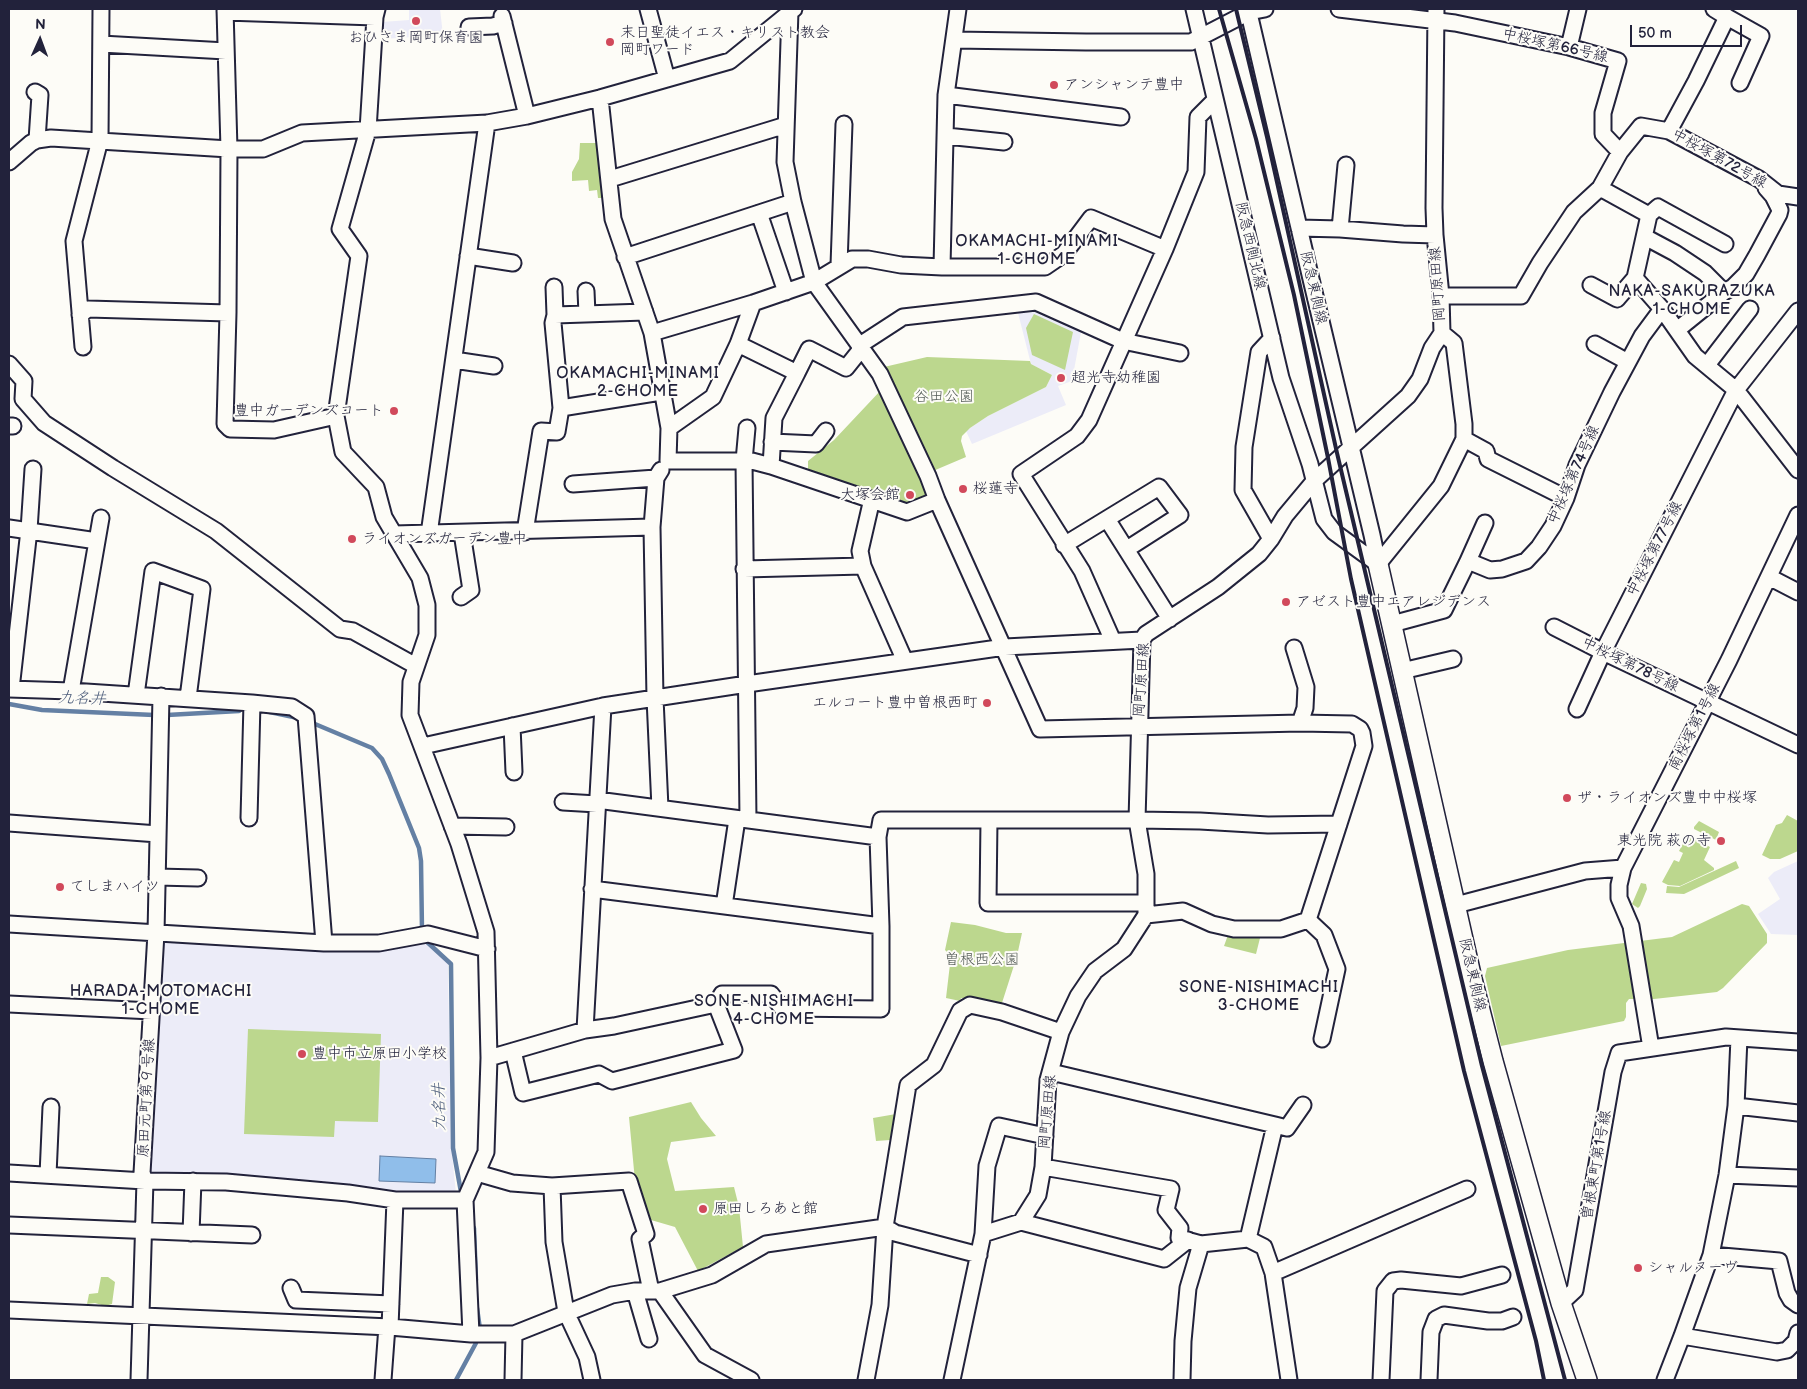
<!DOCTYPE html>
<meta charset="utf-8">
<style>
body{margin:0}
#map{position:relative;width:1807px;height:1389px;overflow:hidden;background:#fdfcf7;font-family:"Balsamiq Sans",sans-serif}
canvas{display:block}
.frame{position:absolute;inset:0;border:10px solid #22223b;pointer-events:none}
.north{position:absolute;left:15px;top:15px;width:50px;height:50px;-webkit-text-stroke:4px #fdfcf7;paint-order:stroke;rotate:2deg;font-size:14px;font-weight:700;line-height:20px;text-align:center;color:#22223b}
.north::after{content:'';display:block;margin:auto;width:18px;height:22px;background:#22223b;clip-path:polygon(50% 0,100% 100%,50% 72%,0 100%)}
.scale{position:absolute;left:1630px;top:25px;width:112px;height:22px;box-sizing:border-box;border:2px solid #22223b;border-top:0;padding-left:6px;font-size:15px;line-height:18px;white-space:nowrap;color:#22223b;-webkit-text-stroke:4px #fdfcf7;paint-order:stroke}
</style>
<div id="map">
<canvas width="1807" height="1389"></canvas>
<div class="frame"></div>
<div class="north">N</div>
<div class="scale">50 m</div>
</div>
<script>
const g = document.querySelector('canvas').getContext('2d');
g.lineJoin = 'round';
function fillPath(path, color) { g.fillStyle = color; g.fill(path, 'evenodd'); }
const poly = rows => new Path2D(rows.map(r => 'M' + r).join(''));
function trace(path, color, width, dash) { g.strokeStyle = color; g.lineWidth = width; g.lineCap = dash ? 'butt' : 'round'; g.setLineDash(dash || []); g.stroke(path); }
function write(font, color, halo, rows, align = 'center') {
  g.font = font + ' "Balsamiq Sans","Klee One",sans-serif'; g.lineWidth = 4; g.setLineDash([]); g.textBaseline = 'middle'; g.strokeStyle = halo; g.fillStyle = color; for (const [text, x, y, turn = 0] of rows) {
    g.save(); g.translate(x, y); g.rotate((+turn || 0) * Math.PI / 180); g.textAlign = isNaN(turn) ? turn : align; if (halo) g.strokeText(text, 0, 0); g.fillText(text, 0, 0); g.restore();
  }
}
const built = poly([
 [409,9,440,9,443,35,382,39,382,22,409,20],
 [1036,312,1081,332,1072,381,1058,386,1066,405,972,444,966,431,970,428,988,416,1046,387,1052,375,1031,364,1018,313],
 [1798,861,1798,935,1771,934,1758,914,1780,899,1768,878,1774,872],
 [168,939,375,950,425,942,448,964,451,1144,456,1194,393,1195,219,1176,148,1173,162,944]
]);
const green = poly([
 [580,143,599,143,606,198,598,198,597,190,589,191,588,180,572,181,572,172,579,159],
 [1034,314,1073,332,1065,370,1032,355,1026,328],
 [927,357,1030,361,1031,364,1052,375,1046,387,988,416,970,428,962,436,961,441,966,457,933,471,892,379,884,367],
 [882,389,930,499,908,507,853,484,808,472,808,461,834,440],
 [1787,815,1798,821,1798,851,1780,859,1770,859,1762,855,1776,825,1782,823],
 [1699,821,1719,832,1716,840,1694,829,1694,827],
 [1691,837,1710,847,1704,860,1714,868,1714,870,1680,886,1668,885,1662,882,1674,860,1679,862,1683,853,1679,851,1686,838],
 [1736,861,1739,868,1684,894,1666,893,1667,886,1679,887],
 [1641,883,1646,884,1647,889,1640,906,1638,908,1632,904],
 [1742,904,1749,906,1767,934,1767,943,1723,988,1717,992,1654,999,1629,999,1626,1003,1626,1017,1624,1021,1501,1046,1485,976,1487,968,1568,950,1672,937],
 [951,922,975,925,1006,933,1022,933,1017,956,1001,1006,961,998,960,1001,946,998,950,964,950,955,945,950],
 [1261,934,1256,954,1224,946,1228,935],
 [248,1029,381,1034,378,1122,335,1121,334,1137,244,1134],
 [691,1102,701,1118,716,1136,671,1142,667,1159,675,1191,734,1187,739,1207,743,1247,698,1271,675,1227,651,1220,635,1181,629,1117],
 [896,1114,897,1122,893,1123,890,1140,876,1141,873,1118],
 [101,1277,108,1277,115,1282,112,1304,105,1306,95,1303,87,1304,89,1294,98,1293]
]);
const water = poly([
 [380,1156,436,1159,435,1183,379,1181,380,1156]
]);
const stream = poly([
 [9,704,42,710,154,715],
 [265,711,298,718],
 [167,715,239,711],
 [315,724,372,748,382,759,389,774,419,848,421,861,422,931],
 [426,941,451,964,453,1148,461,1192],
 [474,1228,476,1280],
 [477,1308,480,1329],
 [456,1380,476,1343]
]);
const minor = poly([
 [225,9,229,149,228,313,225,424,230,429,274,430,336,416],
 [377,9,375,17,368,130,340,229,359,256,336,416,343,452,376,487,384,517,420,578,427,605,427,635,411,682,410,715,459,844,486,932,489,1058,486,1152,465,1200,471,1334],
 [648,9,667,79],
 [1194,9,1281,378,1310,464,1324,519,1334,532,1378,564],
 [1248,9,1311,279,1372,535,1378,564],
 [1339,9,1455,23,1569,47,1618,61,1603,113,1603,134,1620,152],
 [790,11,785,162,793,202,814,282,880,374,928,476,937,500,1040,729,1300,723,1352,724,1360,729,1362,733,1364,746,1308,920,1281,929,1234,929,1212,924,1183,911,1146,915],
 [225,12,375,17],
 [502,16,527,116],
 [1727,17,1761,36,1740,83],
 [469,27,493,26,504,23],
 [954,40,1086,42,1191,42,1249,12,1265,9],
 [101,44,226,51],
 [1569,47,1578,9],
 [35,92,40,95,37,140],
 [946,95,1121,117],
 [600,98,613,219,652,333,669,428,668,461,752,461,771,466,907,512,937,500],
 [1669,131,1696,81,1727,17,1714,9],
 [946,136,1004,142],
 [9,162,31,143,37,140,51,138,229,149,263,149,302,133,487,123,527,116,600,98,730,61,794,9],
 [610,179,786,125],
 [759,213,786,292],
 [1649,215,1658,207,1725,244],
 [1299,228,1340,229,1403,234,1435,235],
 [1340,229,1346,165],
 [1645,237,1675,253,1705,273,1724,292],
 [468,256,513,263],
 [625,257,793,202],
 [839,265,844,124],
 [942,267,946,95,958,9],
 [1635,278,1662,309,1695,356,1736,390,1798,470],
 [1591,285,1617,299,1635,278,1649,215,1600,188],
 [554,287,555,315],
 [586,291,587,314],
 [1441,296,1521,296,1540,263,1574,212,1600,188,1620,152,1641,126,1669,131,1759,179,1778,194,1798,197],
 [645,312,555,315,553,323,561,408,661,392],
 [80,315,88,309,228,313],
 [1677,330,1724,292,1733,287,1746,274,1757,255,1779,214,1780,210,1773,196,1766,188],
 [652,333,753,303,814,282,852,259,868,259,901,265,942,267,1045,267,1064,254,1091,218,1165,249],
 [738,344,797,373,809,349,846,368,858,353,863,343,903,317,1036,302,1123,341,1180,353],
 [1595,344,1628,362],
 [83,347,74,241,100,140,101,9],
 [454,360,494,366],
 [9,364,24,381,23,399,44,423,113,468,216,531,340,629,353,631,416,666],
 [1707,365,1750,309],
 [9,426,13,426],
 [669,428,713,397,738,344,753,303],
 [747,428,744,461,748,820],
 [1464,439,1486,451,1488,459,1566,498],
 [772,442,816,444,826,431],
 [771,466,774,418,797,373],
 [573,484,656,478],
 [872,499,860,551,863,566,905,661],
 [1107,519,1170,619],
 [652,527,656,478,661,470],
 [9,528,97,541],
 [525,532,541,431,557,432,561,408],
 [394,534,652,527,655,698,660,808],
 [429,534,487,123],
 [1271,539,1243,490,1244,447,1259,352,1272,338],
 [1064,545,1159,487,1180,515,1127,549],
 [1468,561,1485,523],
 [1378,564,1441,486,1464,439,1464,424,1454,343,1442,333],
 [744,569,863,566],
 [1769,577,1798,592],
 [461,597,471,590,462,533],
 [1392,624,1444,610,1468,561,1490,570,1502,569,1526,561,1539,547,1553,526,1566,498,1577,465,1612,392,1642,336,1662,309],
 [1554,627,1603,652,1798,745],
 [1113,641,1082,571,1021,474,1077,436,1089,420,1165,249,1196,172,1198,117,1215,100],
 [1294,648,1306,687,1305,708,1300,723],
 [1402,671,1453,659],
 [9,689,71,691,252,703,292,707,306,716,324,943],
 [11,689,29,530,33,469],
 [71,691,101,518],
 [136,695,153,571,202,589,188,698],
 [1577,709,1603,652,1736,390,1798,311],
 [512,726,514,772],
 [423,746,603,706,747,684,1005,647,1142,640],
 [597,800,878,837],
 [563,802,597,804],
 [249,818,252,703],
 [989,820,988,903,1146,903],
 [9,823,158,834],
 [452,826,506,827],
 [157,877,198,878],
 [592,889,881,926],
 [1456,905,1585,871,1623,868],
 [724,906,737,819],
 [1308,920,1324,935,1337,969,1322,1039],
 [9,924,324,943,379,943,428,934,487,949],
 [9,1004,152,1011],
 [585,1030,603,706],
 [1651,1048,1631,926,1619,898,1619,885,1623,868,1729,660,1798,515],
 [513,1051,523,1093,599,1074,612,1081,734,1050,716,1004],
 [489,1058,585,1030,614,1026,716,1004,722,994,771,994,782,1008,881,1009,881,926,878,837,881,820,1137,820,1200,821,1268,825,1339,824],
 [1051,1072,1275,1125,1248,1239],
 [1736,1106,1798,1113],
 [1275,1125,1287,1128,1303,1105],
 [1043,1167,1171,1189,1166,1210,1180,1228,1179,1238,1201,1244],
 [9,1173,145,1181,226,1182,348,1193,395,1200,465,1200],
 [477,1173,512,1183,552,1186,629,1181,646,1234,640,1239,651,1291],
 [48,1175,51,1107],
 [1727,1175,1798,1178],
 [552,1186,554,1242,566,1312,587,1357,592,1380],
 [1021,1222,1164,1259,1188,1240],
 [9,1225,252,1235],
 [191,1233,193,1181],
 [983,1234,1021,1222,1038,1195,1043,1167,1048,1080,1061,1032,1078,996,1095,971,1124,949,1146,915,1146,874,1137,820,1142,640,1146,634,1218,587,1259,554,1271,539,1285,516,1315,480,1408,396,1420,379,1432,348,1442,333,1441,296,1435,235,1434,208,1436,9],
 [1711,1255,1779,1261,1787,1293,1791,1300,1798,1305],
 [291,1288,296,1300,391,1304],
 [635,1291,649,1339],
 [660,1291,705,1355,751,1380],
 [1561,1303,1575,1290,1613,1072,1619,1053,1726,1037,1798,1042],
 [9,1310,390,1327,471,1334,514,1334,612,1295,635,1291,660,1291,712,1275,766,1244,885,1227,895,1233,979,1255],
 [390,1327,395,1200],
 [1682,1336,1777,1352,1787,1350,1796,1341,1798,1333],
 [139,1380,145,1181,142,1173,156,933,161,696],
 [383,1380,387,1326],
 [513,1380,514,1334],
 [866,1380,880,1305,885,1227,908,1085,934,1065,960,1011,970,1005,1002,1012,1061,1032],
 [952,1380,983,1234,987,1166,999,1126,1045,1136],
 [1182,1380,1183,1341,1188,1288,1201,1244,1248,1239,1264,1247,1273,1273],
 [1289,1380,1273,1273,1467,1189],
 [1381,1380,1385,1291,1393,1281,1401,1280,1461,1286,1502,1275],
 [1429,1380,1431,1332,1436,1319,1444,1315,1488,1321,1502,1321,1513,1317],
 [1665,1380,1682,1336,1711,1255,1727,1175,1736,1106,1739,1038]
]);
const tertiary = poly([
 [1378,564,1472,979,1493,1061,1561,1303,1587,1380]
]);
const rail = poly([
 [1219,9,1256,139,1294,295,1328,458,1351,579,1464,1071,1536,1341,1544,1380],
 [1236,9,1267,137,1337,453,1482,1066,1565,1380]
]);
const markers = [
 [416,21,5,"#d1495b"],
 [610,42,5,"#d1495b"],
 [1054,85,5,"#d1495b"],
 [1061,378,5,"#d1495b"],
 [394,411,5,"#d1495b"],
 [963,489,5,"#d1495b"],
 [910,495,5,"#d1495b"],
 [352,539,5,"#d1495b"],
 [1286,602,5,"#d1495b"],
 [987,703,5,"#d1495b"],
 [1567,798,5,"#d1495b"],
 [1721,841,5,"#d1495b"],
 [60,887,5,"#d1495b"],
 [302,1054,5,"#d1495b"],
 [703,1209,5,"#d1495b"],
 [1638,1268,5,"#d1495b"]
];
const poiNames = [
 ["末日聖徒イエス・キリスト教会",620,33],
 ["岡町ワード",620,50],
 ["おひさま岡町保育園",416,38,"center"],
 ["アンシャンテ豊中",1064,85],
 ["超光寺幼稚園",1071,378],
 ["豊中ガーデンズコート",384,411,"right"],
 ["桜蓮寺",973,489],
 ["大塚会館",900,495,"right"],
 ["ライオンズガーデン豊中",362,539],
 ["アゼスト豊中エアレジデンス",1296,602],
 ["エルコート豊中曽根西町",977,703,"right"],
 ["ザ・ライオンズ豊中中桜塚",1577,798],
 ["東光院 萩の寺",1711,841,"right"],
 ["てしまハイツ",70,887],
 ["豊中市立原田小学校",312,1054],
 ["原田しろあと館",713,1209],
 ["シャルヌーヴ",1648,1268]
];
const streetNames = [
 ["中桜塚第66号線",1555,46,13],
 ["中桜塚第72号線",1719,159,29],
 ["阪急西側北線",1250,246,77],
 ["岡町原田線",1438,284,-94],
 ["阪急東側線",1313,288,77],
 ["中桜塚第74号線",1574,475,-66],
 ["中桜塚第77号線",1655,549,-63],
 ["中桜塚第78号線",1630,665,26],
 ["岡町原田線",1142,680,-86],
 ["南桜塚第1号線",1695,727,-63],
 ["阪急東側線",1472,975,77],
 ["原田元町第９号線",147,1098,-87],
 ["岡町原田線",1048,1112,-85],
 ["曽根東町第1号線",1597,1165,-80]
];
const parkNames = [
 ["谷田公園",944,397],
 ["曽根西公園",982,960]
];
const neighbourhoodNames = [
 ["OKAMACHI-MINAMI",1037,242],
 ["1-CHOME",1037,260],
 ["NAKA-SAKURAZUKA",1692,292],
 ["1-CHOME",1692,310],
 ["OKAMACHI-MINAMI",638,374],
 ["2-CHOME",638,392],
 ["SONE-NISHIMACHI",1259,988],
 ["3-CHOME",1259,1006],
 ["HARADA-MOTOMACHI",161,992],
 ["1-CHOME",161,1010],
 ["SONE-NISHIMACHI",774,1002],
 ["4-CHOME",774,1020]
];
const waterNames = [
 ["九名井",82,699,2],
 ["九名井",440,1107,-91]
];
fillPath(built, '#ececf8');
fillPath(green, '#bcd78e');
fillPath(water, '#90beea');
trace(water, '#6480a4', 1);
trace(stream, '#6480a4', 4.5);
trace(minor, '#22223b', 19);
trace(tertiary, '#22223b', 22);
trace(minor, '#fdfcf7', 15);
trace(tertiary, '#fdfcf7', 19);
trace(rail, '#22223b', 4);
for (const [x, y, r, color] of markers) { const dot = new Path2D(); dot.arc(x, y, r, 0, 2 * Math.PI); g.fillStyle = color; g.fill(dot); trace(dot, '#fdfcf7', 2); }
write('15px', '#22223b', '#fdfcf7', poiNames, 'left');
write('15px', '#22223b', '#fdfcf7', streetNames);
write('15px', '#505854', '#fdfcf7', parkNames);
g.letterSpacing = '1px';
write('16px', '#22223b', '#fdfcf7', neighbourhoodNames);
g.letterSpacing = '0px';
write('italic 16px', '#485978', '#fdfcf7', waterNames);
</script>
